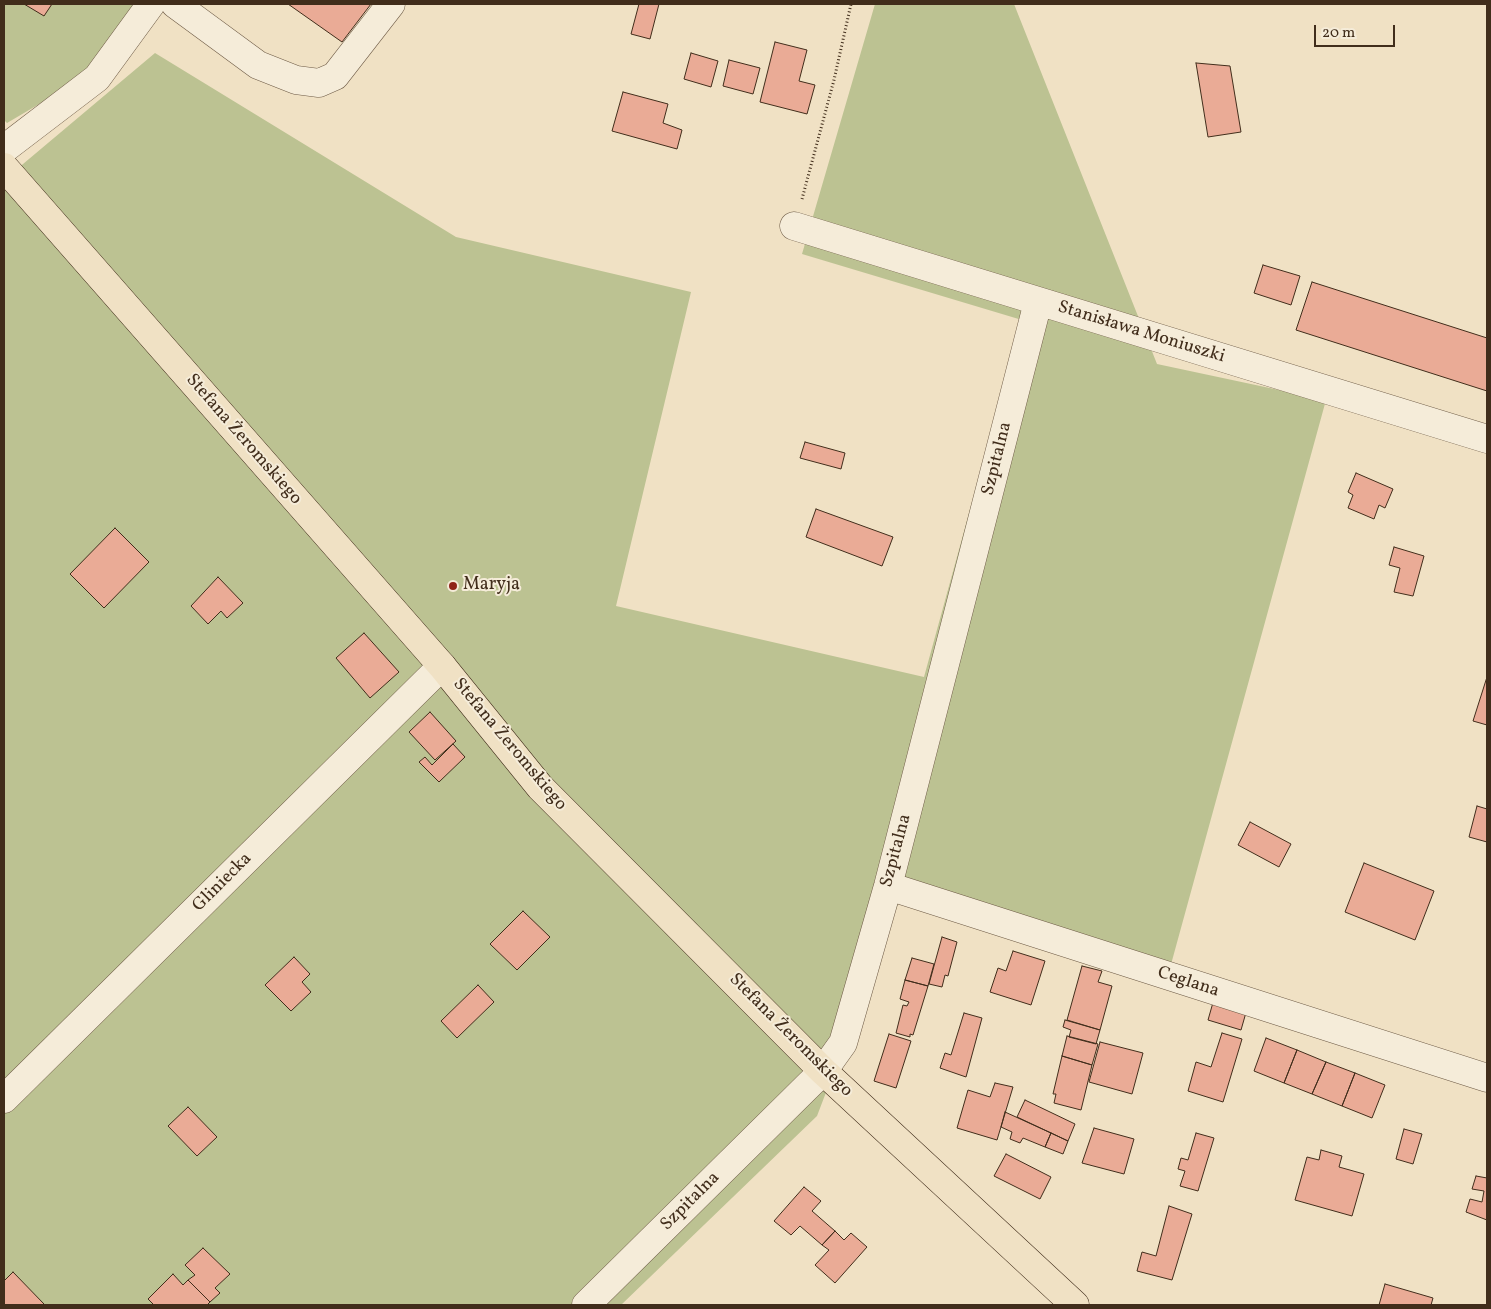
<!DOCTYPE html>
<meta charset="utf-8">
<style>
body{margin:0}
#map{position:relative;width:1491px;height:1309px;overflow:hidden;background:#f0e1c4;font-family:Vollkorn,serif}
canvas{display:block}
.frame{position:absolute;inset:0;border:5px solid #412d1b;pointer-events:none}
.scale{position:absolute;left:1314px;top:25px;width:81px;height:22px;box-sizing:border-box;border:2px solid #412d1b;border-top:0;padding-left:6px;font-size:15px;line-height:18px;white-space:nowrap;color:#412d1b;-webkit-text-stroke:4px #f5ecd9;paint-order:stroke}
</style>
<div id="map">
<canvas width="1491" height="1309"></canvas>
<div class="frame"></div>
<div class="scale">20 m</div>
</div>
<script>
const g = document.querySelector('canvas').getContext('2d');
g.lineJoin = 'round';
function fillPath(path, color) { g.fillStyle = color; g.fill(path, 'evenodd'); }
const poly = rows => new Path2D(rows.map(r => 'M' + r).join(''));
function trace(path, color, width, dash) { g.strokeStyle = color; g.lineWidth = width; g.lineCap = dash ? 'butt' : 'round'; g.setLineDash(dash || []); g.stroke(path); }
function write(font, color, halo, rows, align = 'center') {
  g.font = font + ' Vollkorn,serif'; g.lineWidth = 4; g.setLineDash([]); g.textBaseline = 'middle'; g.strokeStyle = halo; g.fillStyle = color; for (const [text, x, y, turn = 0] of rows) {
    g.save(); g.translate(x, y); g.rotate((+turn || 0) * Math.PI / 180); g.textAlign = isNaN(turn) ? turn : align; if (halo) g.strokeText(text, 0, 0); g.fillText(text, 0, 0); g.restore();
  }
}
const green = poly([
 [4,4,138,4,80,80,7,123,4,120],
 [875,4,1014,4,1157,364,1326,400,1170,968,906,883,817,1116,621,1305,4,1305,4,180,155,53,456,237,691,292,616,606,924,677,1022,320,802,254]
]);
const building = poly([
 [24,4,52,4,44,16,24,4],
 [288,4,371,4,342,42,288,4],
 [639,4,659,4,650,39,631,34,639,4],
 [775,42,807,50,799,81,815,85,807,114,760,102,775,42],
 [691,53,718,61,711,87,684,79,691,53],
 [729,60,760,68,753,94,723,86,729,60],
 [1196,63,1230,66,1241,132,1208,137,1196,63],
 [623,92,668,104,663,123,682,130,677,149,612,131,623,92],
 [1263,265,1300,276,1291,305,1254,293,1263,265],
 [1312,282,1487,338,1487,391,1296,330,1312,282],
 [805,442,845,453,841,469,800,458,805,442],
 [1356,473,1393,489,1385,508,1379,505,1374,519,1348,508,1353,495,1348,492,1356,473],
 [816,509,893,537,882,566,806,537,816,509],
 [115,528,149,562,104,608,70,574,115,528],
 [1394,547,1424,556,1413,596,1394,592,1400,568,1389,565,1394,547],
 [218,577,243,603,227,618,221,611,208,624,191,606,218,577],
 [364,633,399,672,370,698,336,658,364,633],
 [1487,677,1487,725,1473,721,1487,677],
 [430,712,456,741,435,760,409,732,430,712],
 [453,744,465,757,439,782,419,762,425,757,432,765,453,744],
 [1477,806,1487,809,1487,842,1469,837,1477,806],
 [1250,822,1291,844,1279,867,1238,845,1250,822],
 [1364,863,1434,891,1415,940,1345,912,1364,863],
 [523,911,550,937,517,970,490,944,523,911],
 [942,937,957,942,948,976,945,975,942,987,929,984,942,937],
 [1013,951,1045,961,1031,1005,990,992,998,968,1006,971,1013,951],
 [294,957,310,974,302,982,311,992,291,1011,265,985,294,957],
 [912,958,934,964,928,986,905,980,912,958],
 [1082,966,1102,971,1098,982,1112,986,1100,1030,1067,1020,1082,966],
 [905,980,928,986,913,1035,910,1034,910,1037,896,1033,903,1005,907,1006,909,1002,900,999,905,980],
 [478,985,494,1002,457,1038,441,1021,478,985],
 [1214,999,1247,1009,1241,1030,1208,1020,1214,999],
 [964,1013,982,1018,966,1077,940,1068,945,1053,951,1055,964,1013],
 [1065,1020,1100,1030,1096,1044,1069,1037,1071,1030,1063,1027,1065,1020],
 [1222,1033,1242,1039,1223,1102,1188,1091,1196,1062,1211,1067,1222,1033],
 [889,1034,911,1041,896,1088,874,1081,889,1034],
 [1067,1036,1098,1044,1092,1065,1062,1056,1067,1036],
 [1266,1038,1297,1050,1284,1083,1254,1071,1266,1038],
 [1100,1042,1143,1053,1132,1094,1089,1082,1100,1042],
 [1297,1050,1326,1062,1312,1094,1284,1083,1297,1050],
 [1062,1056,1092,1065,1081,1110,1054,1103,1056,1094,1053,1094,1062,1056],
 [1326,1062,1355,1073,1342,1106,1312,1094,1326,1062],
 [1355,1073,1385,1085,1372,1118,1342,1106,1355,1073],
 [995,1083,1013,1087,997,1140,957,1128,968,1090,990,1097,995,1083],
 [1025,1100,1075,1124,1068,1141,1017,1117,1025,1100],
 [188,1107,217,1137,197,1156,168,1126,188,1107],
 [1005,1112,1051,1133,1045,1147,1023,1138,1020,1143,1010,1139,1012,1132,1001,1127,1005,1112],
 [1094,1128,1134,1139,1124,1174,1082,1163,1094,1128],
 [1404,1129,1422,1134,1413,1164,1396,1159,1404,1129],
 [1051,1133,1068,1141,1063,1154,1045,1147,1051,1133],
 [1196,1133,1214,1138,1198,1191,1180,1186,1185,1171,1178,1169,1181,1158,1188,1160,1196,1133],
 [1321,1150,1342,1156,1339,1167,1364,1174,1352,1216,1295,1200,1307,1157,1319,1160,1321,1150],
 [1006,1154,1051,1177,1040,1199,994,1176,1006,1154],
 [1476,1176,1487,1178,1487,1220,1466,1212,1470,1199,1482,1202,1484,1191,1472,1189,1476,1176],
 [804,1187,821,1201,812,1211,835,1231,822,1245,800,1226,791,1235,774,1221,804,1187],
 [1169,1206,1192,1214,1172,1280,1137,1271,1142,1252,1156,1256,1169,1206],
 [835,1231,844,1240,851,1233,867,1247,835,1283,815,1265,829,1250,822,1245,835,1231],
 [203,1248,230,1274,215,1288,220,1293,210,1302,188,1280,195,1275,185,1265,203,1248],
 [13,1272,44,1304,42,1305,6,1305,4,1303,4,1281,13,1272],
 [173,1274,183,1285,188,1280,210,1302,207,1305,154,1305,148,1299,173,1274],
 [1385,1284,1433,1298,1431,1305,1379,1305,1385,1284]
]);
const path = poly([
 [802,199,834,80,851,4]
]);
const minor = poly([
 [175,4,258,65,296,80,319,83,335,76,391,4],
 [4,149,97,78,151,4],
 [794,226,1487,439],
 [888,886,1487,1078],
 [4,1099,442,666],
 [586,1305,823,1071,843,1043,888,886,1038,302]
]);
const major = poly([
 [4,167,442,666,540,787,823,1071,1075,1305]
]);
const markers = [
 [453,586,5,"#8f2418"]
];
const streetNames = [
 ["Stanisława Moniuszki",1141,333,17],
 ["Stefana Żeromskiego",243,440,49],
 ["Szpitalna",998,459,-76],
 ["Stefana Żeromskiego",509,745,50],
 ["Szpitalna",897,851,-75],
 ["Gliniecka",223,883,-45],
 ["Ceglana",1188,983,18],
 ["Stefana Żeromskiego",790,1036,45],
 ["Szpitalna",691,1202,-45]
];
const poiNames = [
 ["Maryja",463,586]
];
fillPath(green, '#bcc292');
fillPath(building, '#eaab96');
trace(building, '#412d1b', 1);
trace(minor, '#6d5a45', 29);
trace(major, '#412d1b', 29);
trace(path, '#412d1b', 3, [1, 2.5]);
trace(minor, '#f5ecd9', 28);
trace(major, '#f0e1c4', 28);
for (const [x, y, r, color] of markers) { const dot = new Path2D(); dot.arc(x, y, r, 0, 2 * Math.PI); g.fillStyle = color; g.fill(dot); trace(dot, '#f5ecd9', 2); }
write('18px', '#412d1b', '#f5ecd9', streetNames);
write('18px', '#412d1b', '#f5ecd9', poiNames, 'left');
</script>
